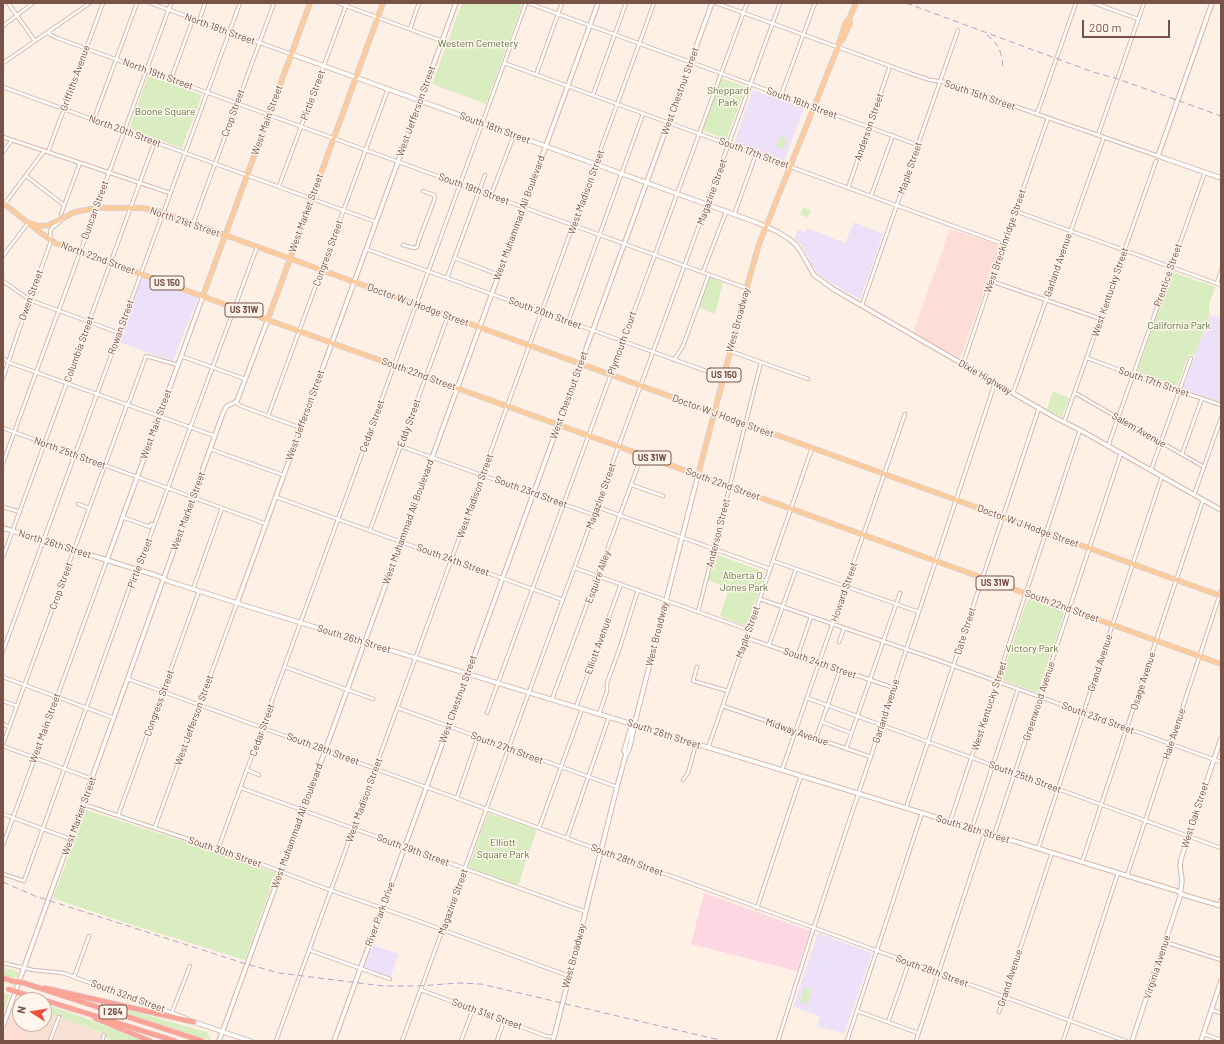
<!DOCTYPE html>
<style>
body{margin:0}
#map{position:relative;width:1224px;height:1044px;overflow:hidden;background:#fef0e4;font-family:Barlow,sans-serif}
canvas{display:block}
.frame{position:absolute;inset:0;border:4px solid #795247;pointer-events:none}
.north{position:absolute;left:12px;top:992px;width:40px;height:40px;box-sizing:border-box;background:#fff5ec;border:1px solid #c9b4aa;border-radius:50%;rotate:282deg;font-size:11px;font-weight:700;line-height:16px;text-align:center;color:#795247}
.north::after{content:'';display:block;margin:auto;width:14px;height:18px;background:#f14d40;clip-path:polygon(50% 0,100% 100%,50% 72%,0 100%)}
.scale{position:absolute;left:1082px;top:20px;width:88px;height:18px;box-sizing:border-box;border:2px solid #795247;border-top:0;padding-left:5px;font-size:12px;line-height:14px;white-space:nowrap;color:#795247;-webkit-text-stroke:3px #fff5ec;paint-order:stroke}
</style>
<div id="map">
<canvas width="1224" height="1044"></canvas>
<div class="frame"></div>
<div class="north">N</div>
<div class="scale">200 m</div>
</div>
<script>
const g = document.querySelector('canvas').getContext('2d');
g.lineJoin = 'round';
function fillPath(path, color) { g.fillStyle = color; g.fill(path, 'evenodd'); }
const poly = rows => new Path2D(rows.map(r => 'M' + r).join(''));
function trace(path, color, width, dash) { g.strokeStyle = color; g.lineWidth = width; g.lineCap = dash ? 'butt' : 'round'; g.setLineDash(dash || []); g.stroke(path); }
function write(font, color, halo, rows, align = 'center') {
  g.font = font + ' Barlow,sans-serif'; g.lineWidth = 3; g.setLineDash([]); g.textBaseline = 'middle'; g.strokeStyle = halo; g.fillStyle = color; for (const [text, x, y, turn = 0] of rows) {
    g.save(); g.translate(x, y); g.rotate((+turn || 0) * Math.PI / 180); g.textAlign = isNaN(turn) ? turn : align; if (halo) g.strokeText(text, 0, 0); g.fillText(text, 0, 0); g.restore();
  }
}
const residential = poly([
 [15,1002,20,1004,20,1024,44,1024,44,1011,57,1015,48,1041,28,1041,24,1039,28,1027,8,1020],
 [62,1017,102,1034,99,1041,53,1041]
]);
const commercial = poly([
 [950,229,1001,246,960,358,913,333],
 [8,1020,28,1027,24,1039,28,1041,3,1041,3,1035]
]);
const education = poly([
 [753,90,804,108,784,161,734,143],
 [854,222,883,234,860,300,823,278,812,265,803,247,794,238,798,230,805,232,807,228,845,243],
 [142,278,198,297,173,361,118,342],
 [1209,315,1221,318,1221,402,1183,389],
 [818,933,872,953,844,1034,817,1026,820,1016,793,1007],
 [372,945,399,954,390,978,364,968]
]);
const medical = poly([
 [704,893,810,931,797,971,691,944]
]);
const green = poly([
 [462,3,523,3,486,104,432,84],
 [148,76,202,95,182,148,129,129],
 [721,78,746,87,726,140,702,130],
 [781,136,786,138,783,149,776,147],
 [803,207,811,210,808,218,805,216,800,215],
 [1172,272,1215,287,1209,305,1209,315,1195,355,1189,354,1177,386,1137,372],
 [709,277,723,282,715,314,698,307],
 [1053,391,1069,398,1062,417,1047,409],
 [715,554,765,572,747,626,720,616,729,588,708,580],
 [1029,599,1063,611,1064,614,1038,692,1037,693,1001,679,1027,601],
 [86,810,221,853,276,873,245,960,129,924,53,898],
 [488,813,535,829,536,832,519,883,515,885,468,868],
 [3,968,14,970,18,973,18,975,14,978,3,976],
 [804,987,812,990,806,1005,800,1002],
 [3,993,9,995,5,1009,3,1009],
 [44,1004,77,1015,143,1041,114,1041,106,1038,100,1032,44,1011],
 [122,1008,207,1032,212,1041,121,1012]
]);
const street = poly([
 [8,3,35,41],
 [150,3,291,54],
 [338,3,442,41],
 [528,3,918,145],
 [716,3,912,74,930,80,945,82,1158,156],
 [1094,3,1138,19],
 [199,21,205,3],
 [3,26,33,3],
 [410,29,419,3],
 [48,32,51,35,57,38,746,288],
 [3,63,90,3],
 [504,63,1003,244],
 [536,75,562,3],
 [171,79,193,19],
 [3,87,376,222],
 [593,95,626,3],
 [781,95,815,3],
 [1037,114,1076,3],
 [94,119,137,3],
 [1098,135,1144,3],
 [3,137,170,193],
 [3,152,12,140],
 [48,152,103,3],
 [26,176,64,205],
 [279,186,347,3],
 [848,188,890,66],
 [491,195,514,135],
 [871,196,893,135],
 [3,206,44,151],
 [1015,211,1221,285],
 [61,214,80,163],
 [734,215,756,154],
 [193,224,274,3],
 [403,245,414,248,417,247,419,240,435,198,434,195,423,191],
 [366,249,723,377],
 [3,256,28,223],
 [455,258,499,275],
 [703,272,726,212],
 [447,278,485,175],
 [3,281,30,300,119,333],
 [991,281,1101,319],
 [1217,283,1221,271],
 [862,305,958,30],
 [568,322,643,114],
 [730,351,808,379],
 [181,356,245,379],
 [3,358,10,363,215,436],
 [1087,358,1133,375,1221,405],
 [674,360,683,346,709,274],
 [963,364,991,281,1048,118],
 [3,378,18,333,51,241,50,231,52,228,62,220],
 [1013,393,1104,137],
 [1075,393,1204,467],
 [235,402,241,406,301,428],
 [268,416,388,89],
 [1064,422,1156,161],
 [3,428,266,524],
 [400,446,594,515],
 [1108,446,1205,172],
 [210,449,283,475],
 [1182,454,1202,398],
 [3,463,171,3],
 [1151,470,1191,358],
 [632,485,663,496],
 [1194,495,1221,418],
 [276,497,563,600],
 [78,504,89,508],
 [3,507,20,512],
 [597,507,770,569],
 [122,517,150,527,151,524,154,525],
 [370,530,448,316],
 [3,557,155,141],
 [773,561,919,612],
 [575,568,749,630],
 [193,589,222,508],
 [760,599,932,658,1221,762],
 [698,612,761,362],
 [747,638,894,688],
 [839,642,844,628],
 [769,645,796,569],
 [3,651,240,3],
 [798,655,811,617],
 [285,667,373,699],
 [697,667,693,681,728,691],
 [3,677,114,718],
 [128,679,1126,1041],
 [807,698,1221,848],
 [552,699,642,455],
 [3,701,17,706],
 [723,706,871,757],
 [576,707,621,584],
 [398,708,617,787],
 [487,713,747,3],
 [599,714,607,691,607,683,620,647,638,590],
 [822,722,851,733],
 [3,724,9,727],
 [816,738,840,670],
 [3,744,127,405,130,400,146,356,178,365],
 [3,746,92,779],
 [708,748,812,448],
 [846,749,900,593],
 [247,770,259,775],
 [782,770,905,414],
 [683,780,688,773,696,744],
 [241,788,586,912],
 [457,798,478,737],
 [83,804,253,861,327,889,413,919,569,976],
 [906,808,1039,408],
 [3,814,70,839],
 [118,816,199,591],
 [950,822,1080,430],
 [155,827,237,603],
 [539,828,582,709],
 [972,828,1018,689],
 [994,835,1121,453],
 [567,838,609,717],
 [3,845,107,560],
 [218,849,526,3],
 [1038,849,1162,476],
 [1082,862,1203,500],
 [3,874,24,881,135,572,138,569,257,247],
 [1127,876,1221,591],
 [1219,906,1221,899],
 [757,908,801,776],
 [1165,942,1221,960],
 [309,950,390,979],
 [3,963,33,970,63,973,186,1018],
 [74,977,89,936],
 [421,990,546,1036,554,1037],
 [1212,1010,1221,1013],
 [857,1011,918,1033],
 [172,1012,190,966],
 [999,1012,1052,853],
 [888,1022,909,962],
 [1204,1034,1221,1040],
 [50,1041,59,1017],
 [102,1041,104,1035],
 [276,1041,654,3],
 [402,1041,780,3],
 [461,1041,473,1009],
 [497,1041,504,1020],
 [778,1041,812,933,995,383],
 [847,1041,922,813],
 [916,1041,985,833],
 [1063,1041,1118,873]
]);
const secondary = poly([
 [1212,3,1158,156,1221,178],
 [291,54,573,156,758,223,778,232,789,239,796,245,801,252,814,275,833,289,1056,418,1080,430,1221,510],
 [3,528,158,576,168,581,243,605,1177,891,1184,895,1221,906],
 [107,560,203,296],
 [237,603,456,3],
 [626,754,624,751,631,727,634,724],
 [194,1022,250,1041],
 [3,1026,223,413,227,406,234,403,237,401,268,319],
 [219,1041,598,3],
 [334,1041,712,3],
 [553,1041,617,787,626,754,628,752,631,742,635,722,698,475],
 [1132,1041,1180,897,1182,880,1180,866,1181,859,1221,738],
 [1201,1041,1221,981]
]);
const primary = poly([
 [840,42,843,39,850,23,849,19],
 [3,203,37,230,55,243,1221,664],
 [30,223,39,226,49,225,75,212,96,208,141,208,156,210,1221,596],
 [203,296,310,3],
 [268,319,383,3],
 [698,475,748,283,759,244,838,47,846,22,849,19,856,3]
]);
const highway = poly([
 [3,978,12,981],
 [24,983,202,1041],
 [45,988,194,1022],
 [20,993,44,1000],
 [44,1000,175,1041],
 [95,1018,150,1041]
]);
const rail = poly([
 [906,3,1093,72,1118,79,1221,116],
 [987,35,995,42,999,48,1002,58,1003,69],
 [3,882,35,896,243,963,279,973,383,986,417,986,459,983,481,984,724,1041]
]);
const highwayBridge = poly([
 [12,981,24,983],
 [8,989,20,993]
]);
const shields = [
 [167,283,34],
 [244,310,38],
 [724,375,34],
 [652,458,38],
 [995,583,38],
 [113,1012,28]
];
const shieldNames = [
 ["US 150",167,283],
 ["US 31W",244,310],
 ["US 150",724,375],
 ["US 31W",652,458],
 ["US 31W",995,583],
 ["I 264",113,1012]
];
const streetNames = [
 ["North 18th Street",220,29,20],
 ["North 19th Street",158,74,20],
 ["Griffiths Avenue",75,78,-70],
 ["West Chestnut Street",680,91,-70],
 ["Pirtle Street",313,95,-70],
 ["South 15th Street",980,95,19],
 ["South 16th Street",802,103,20],
 ["West Jefferson Street",416,111,-70],
 ["Crop Street",233,113,-70],
 ["West Main Street",267,120,-70],
 ["Anderson Street",869,127,-71],
 ["South 18th Street",495,128,20],
 ["North 20th Street",125,131,20],
 ["South 17th Street",754,153,20],
 ["Maple Street",910,168,-71],
 ["South 19th Street",474,189,20],
 ["West Madison Street",586,192,-70],
 ["Magazine Street",712,192,-70],
 ["Duncan Street",95,210,-70],
 ["West Market Street",306,213,-70],
 ["West Muhammad Ali Boulevard",519,218,-70],
 ["North 21st Street",185,222,19],
 ["West Breckinridge Street",1005,241,-71],
 ["Congress Street",328,253,-70],
 ["North 22nd Street",98,258,20],
 ["Garland Avenue",1058,265,-71],
 ["Prentice Street",1168,275,-71],
 ["West Kentucky Street",1110,292,-71],
 ["Owen Street",31,295,-70],
 ["Doctor W J Hodge Street",418,305,20],
 ["South 20th Street",545,313,20],
 ["West Broadway",738,320,-75],
 ["Rowan Street",121,327,-70],
 ["Plymouth Court",622,343,-70],
 ["Columbia Street",79,349,-70],
 ["South 22nd Street",419,374,20],
 ["Dixie Highway",985,377,30],
 ["South 17th Street",1154,382,19],
 ["West Chestnut Street",569,395,-70],
 ["West Jefferson Street",305,415,-70],
 ["Doctor W J Hodge Street",723,416,20],
 ["Eddy Street",409,423,-70],
 ["West Main Street",156,424,-70],
 ["Cedar Street",372,426,-70],
 ["Salem Avenue",1139,430,30],
 ["North 25th Street",70,453,20],
 ["South 22nd Street",723,484,20],
 ["South 23rd Street",531,492,20],
 ["West Madison Street",475,496,-70],
 ["Magazine Street",601,496,-70],
 ["West Market Street",188,511,-70],
 ["West Muhammad Ali Boulevard",408,522,-70],
 ["Doctor W J Hodge Street",1028,526,20],
 ["Anderson Street",718,533,-76],
 ["North 26th Street",55,544,17],
 ["South 24th Street",453,560,20],
 ["Pirtle Street",140,563,-69],
 ["Esquire Alley",598,577,-70],
 ["Crop Street",61,586,-70],
 ["Howard Street",844,592,-71],
 ["South 22nd Street",1062,606,20],
 ["Date Street",965,631,-72],
 ["Maple Street",748,632,-71],
 ["West Broadway",657,634,-76],
 ["South 26th Street",354,639,17],
 ["Elliott Avenue",598,646,-70],
 ["South 24th Street",820,663,19],
 ["Grand Avenue",1100,663,-72],
 ["Osage Avenue",1143,681,-72],
 ["West Chestnut Street",458,699,-70],
 ["Greenwood Avenue",1039,701,-72],
 ["Congress Street",159,703,-70],
 ["West Kentucky Street",989,706,-72],
 ["Garland Avenue",886,711,-72],
 ["South 23rd Street",1098,718,20],
 ["West Jefferson Street",194,720,-70],
 ["West Main Street",45,728,-70],
 ["Cedar Street",262,730,-70],
 ["Midway Avenue",797,732,19],
 ["South 26th Street",664,734,18],
 ["Hale Avenue",1174,734,-72],
 ["South 27th Street",507,748,20],
 ["South 28th Street",323,749,20],
 ["South 25th Street",1025,777,20],
 ["West Madison Street",364,800,-70],
 ["West Oak Street",1195,815,-72],
 ["West Market Street",79,816,-70],
 ["West Muhammad Ali Boulevard",297,826,-70],
 ["South 26th Street",973,829,17],
 ["South 29th Street",413,850,20],
 ["South 30th Street",225,852,19],
 ["South 28th Street",627,860,20],
 ["Magazine Street",453,902,-70],
 ["River Park Drive",380,914,-70],
 ["West Broadway",574,956,-75],
 ["Virginia Avenue",1157,967,-72],
 ["South 28th Street",932,971,20],
 ["Grand Avenue",1010,978,-72],
 ["South 32nd Street",128,996,20],
 ["South 31st Street",487,1014,20]
];
const parkNames = [
 ["Western Cemetery",478,44],
 ["Sheppard",728,91],
 ["Park",728,103],
 ["Boone Square",165,112],
 ["California Park",1179,326],
 ["Alberta O.",744,576],
 ["Jones Park",744,588],
 ["Victory Park",1032,649],
 ["Elliott",503,843],
 ["Square Park",503,855]
];
fillPath(residential, '#f6e1d2');
fillPath(commercial, '#ffddd7');
fillPath(education, '#ede1fa');
fillPath(medical, '#fdd7e1');
fillPath(green, '#d9edc1');
trace(street, '#d3b8ac', 4.5);
trace(secondary, '#d6b6a9', 5.5);
trace(primary, '#d9cfcb', 6);
trace(highway, '#d9cfcb', 6);
trace(street, '#fff', 2.5);
trace(secondary, '#fff', 3.5);
trace(primary, '#ffcb9a', 4);
trace(highway, '#fda296', 4.5);
trace(rail, '#b1a1c9', 1, [6, 4]);
trace(highwayBridge, '#d9cfcb', 6, []);
trace(highwayBridge, '#fda296', 4.5);
for (const [x, y, w] of shields) { const box = new Path2D(); box.roundRect(x - w / 2, y - 7, w, 14, 3); g.fillStyle = '#fff5ec'; g.fill(box); trace(box, '#795247', 1); }
write('bold 9px', '#795247', null, shieldNames);
write('10px', '#795247', '#fff5ec', streetNames);
write('10px', '#577a3c', '#fff5ec', parkNames);
</script>
